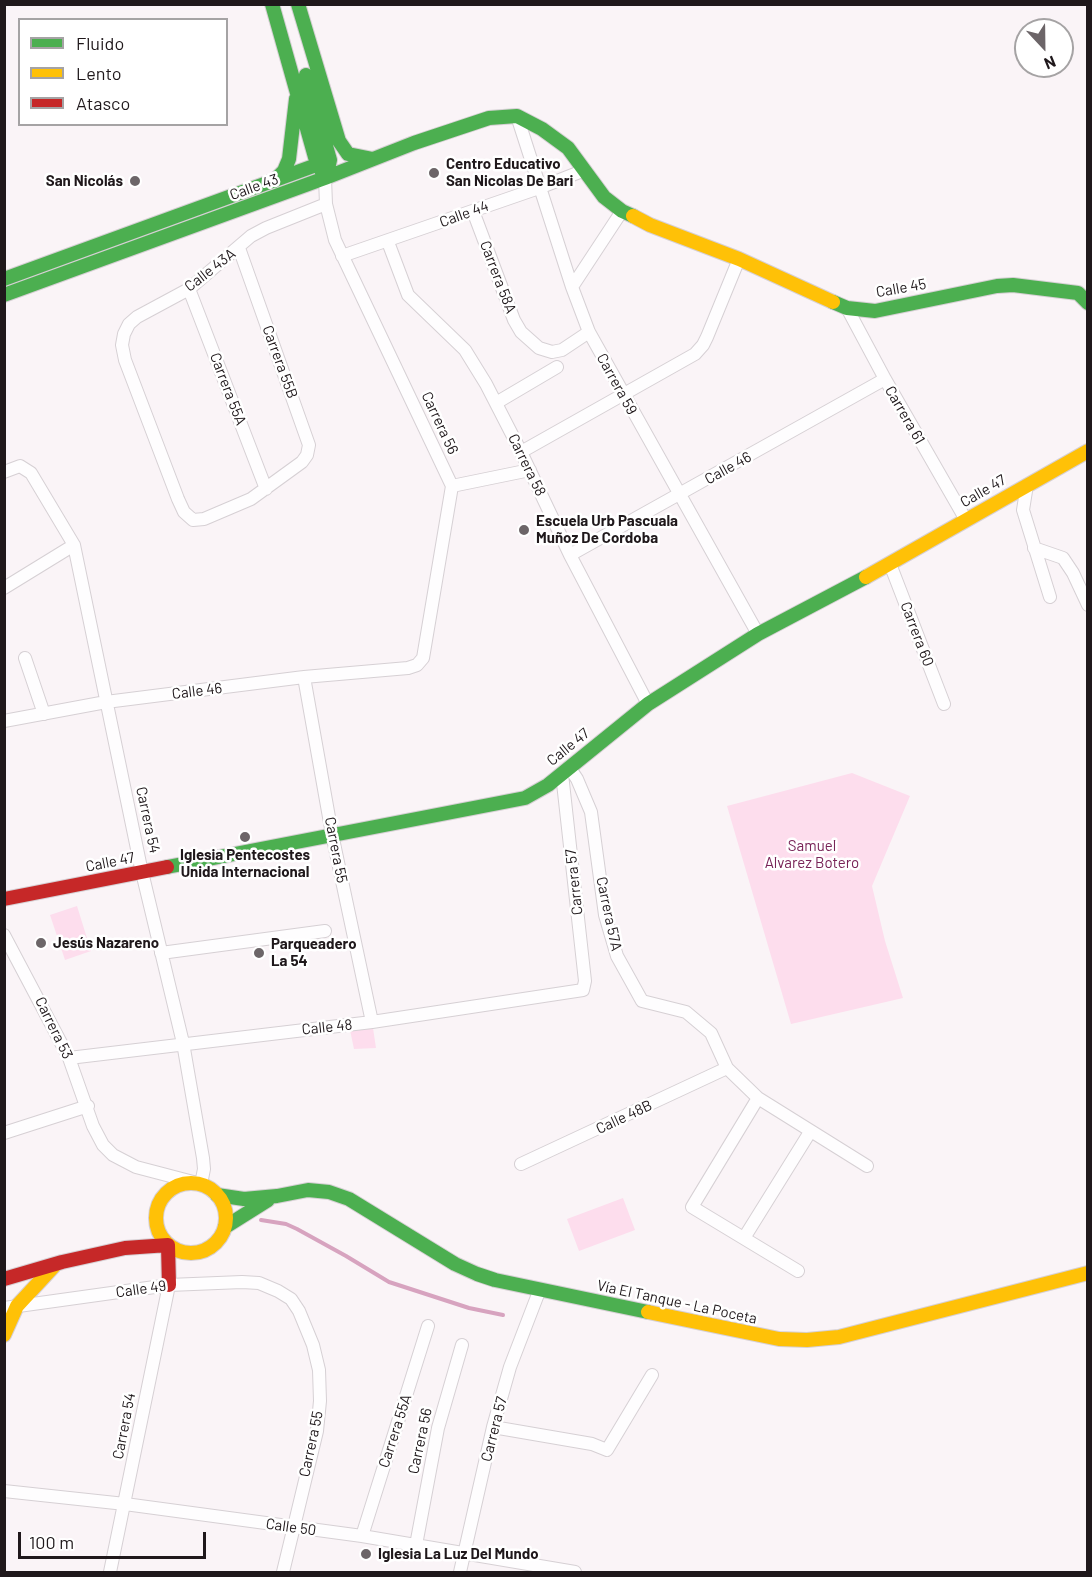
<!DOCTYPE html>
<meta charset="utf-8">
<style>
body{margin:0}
#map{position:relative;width:1092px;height:1577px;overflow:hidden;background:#faf4f7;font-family:Barlow,sans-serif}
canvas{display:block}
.frame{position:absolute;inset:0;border:6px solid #1f181b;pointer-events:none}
.legend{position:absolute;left:18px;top:18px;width:210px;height:108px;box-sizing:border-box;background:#fff;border:2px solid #a5a3a4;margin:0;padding:8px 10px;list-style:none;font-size:18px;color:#1f181b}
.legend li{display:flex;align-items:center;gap:12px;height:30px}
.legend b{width:30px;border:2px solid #a5a3a4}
.north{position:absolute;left:1014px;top:18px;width:60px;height:60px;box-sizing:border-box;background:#fff;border:2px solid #a5a3a4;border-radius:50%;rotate:158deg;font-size:16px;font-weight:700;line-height:24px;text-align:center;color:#1f181b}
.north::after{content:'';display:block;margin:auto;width:21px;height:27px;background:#6c6568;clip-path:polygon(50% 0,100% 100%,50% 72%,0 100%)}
.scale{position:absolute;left:18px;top:1532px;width:188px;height:27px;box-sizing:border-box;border:3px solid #1f181b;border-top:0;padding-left:8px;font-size:18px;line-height:21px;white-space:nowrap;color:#1f181b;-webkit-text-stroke:4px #fff;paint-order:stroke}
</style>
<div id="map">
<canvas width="1092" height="1577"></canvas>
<div class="frame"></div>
<ul class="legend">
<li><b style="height:8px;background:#4caf50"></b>Fluido</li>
<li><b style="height:8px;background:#ffc107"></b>Lento</li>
<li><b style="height:8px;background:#c62828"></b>Atasco</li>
</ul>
<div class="north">N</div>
<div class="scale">100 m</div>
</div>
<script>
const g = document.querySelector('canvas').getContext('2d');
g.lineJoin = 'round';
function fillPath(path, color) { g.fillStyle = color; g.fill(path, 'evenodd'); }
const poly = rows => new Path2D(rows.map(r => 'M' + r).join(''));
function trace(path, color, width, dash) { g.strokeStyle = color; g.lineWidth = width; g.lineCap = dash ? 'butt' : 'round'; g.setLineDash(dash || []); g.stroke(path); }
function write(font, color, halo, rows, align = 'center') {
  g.font = font + ' Barlow,sans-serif'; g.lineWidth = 5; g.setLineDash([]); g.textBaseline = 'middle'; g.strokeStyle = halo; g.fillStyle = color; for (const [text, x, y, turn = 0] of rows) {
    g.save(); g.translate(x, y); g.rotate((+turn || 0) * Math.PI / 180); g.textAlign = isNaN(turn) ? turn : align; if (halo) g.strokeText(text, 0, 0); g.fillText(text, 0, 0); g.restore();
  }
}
const green = poly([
 [852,773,910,796,872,886,885,941,903,998,791,1024,727,806],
 [77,906,91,951,65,960,50,915],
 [373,1028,376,1048,354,1049,350,1030],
 [623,1198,635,1230,579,1251,567,1219]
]);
const stream = poly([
 [261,1220,286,1224,297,1229,346,1256,389,1282,469,1308,503,1315]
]);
const street = poly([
 [517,116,572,287,589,332,758,634],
 [473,211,514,320,521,332,539,348,552,352,562,350,589,332],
 [388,242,408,295,465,350,486,384,521,452,570,555,648,704],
 [239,248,309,445,307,455,302,462,251,499,204,519,193,520,184,512,178,499,125,360,122,345,124,334,129,324,137,317,189,289,251,236,266,228,326,204],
 [342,256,539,188,585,170],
 [572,287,622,211],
 [189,289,266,489],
 [847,308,885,379,966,520],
 [496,403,557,367],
 [521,452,695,354,703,345,707,337,739,259],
 [4,472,20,466,31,473,74,545,141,868,183,1043,203,1158,204,1169,201,1184],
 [1027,485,1023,510,1050,597],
 [452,486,530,470],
 [1034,548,1063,558,1073,573,1088,605],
 [570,555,885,379],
 [890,564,944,704],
 [4,588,74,545],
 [25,658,44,714],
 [304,677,332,834,372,1022],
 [4,721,106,702,304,677,408,668,417,665,423,658,452,486,335,240,326,204,325,178],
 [569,767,577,779,591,812,605,915,617,956,642,1001,686,1012,711,1033,727,1068,758,1098,867,1166],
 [4,935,69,1058,93,1126,103,1145,113,1155,136,1167,197,1183],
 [161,953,325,931],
 [69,1058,372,1022,583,990,585,981,562,774],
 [758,1098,692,1207,798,1271],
 [4,1133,88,1106],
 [521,1164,727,1068],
 [744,1238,810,1132],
 [4,1308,169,1285,242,1282,259,1283,278,1291,291,1299,299,1311,313,1345,319,1370,320,1401,317,1431,283,1572],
 [493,1427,592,1444,607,1450,652,1375],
 [4,1491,125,1504,362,1536,575,1572],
 [362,1536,428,1326],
 [416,1545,438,1428,462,1345],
 [110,1572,169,1285],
 [460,1572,493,1427,510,1367,540,1289]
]);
const fast = poly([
 [272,4,315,157,322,172],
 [298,4,339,141,348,154,373,159],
 [306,75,330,160,328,169],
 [274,181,284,171,289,159,296,99],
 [4,279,330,160],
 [4,295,325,178,414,143,489,118,517,116,542,129,568,148,604,197,622,211,633,216],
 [833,302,847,308,875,311,997,286,1013,285,1078,293,1088,303],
 [167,867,525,798,548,785,648,704,758,634,866,577],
 [217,1195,244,1199,277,1196,308,1190,329,1192,349,1199,455,1264,477,1274,495,1280,648,1312],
 [225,1227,268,1200]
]);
const slow = poly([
 [633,216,650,225,739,259,833,302],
 [866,577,1088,451],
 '156 1218a35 35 0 1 1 70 0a35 35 0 1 1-70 0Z',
 [648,1312,779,1339,807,1340,839,1337,1088,1273],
 [4,1335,17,1306,54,1266]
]);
const jam = poly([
 [4,899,167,867],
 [4,1279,62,1262,125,1248,168,1245,169,1285]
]);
const markers = [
 [434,173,6,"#6c6568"],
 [135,181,6,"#6c6568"],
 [524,530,6,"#6c6568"],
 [245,837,6,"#6c6568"],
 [41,943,6,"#6c6568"],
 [259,953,6,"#6c6568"],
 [366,1554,6,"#6c6568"]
];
const poiNames = [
 ["Centro Educativo",446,164],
 ["San Nicolas De Bari",446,181],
 ["San Nicolás",123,181,"right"],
 ["Escuela Urb Pascuala",536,521],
 ["Muñoz De Cordoba",536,538],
 ["Iglesia Pentecostes",245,855,"center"],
 ["Unida Internacional",245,872,"center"],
 ["Jesús Nazareno",53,943],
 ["Parqueadero",271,944],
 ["La 54",271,961],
 ["Iglesia La Luz Del Mundo",378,1554]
];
const streetNames = [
 ["Calle 43",254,187,-20],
 ["Calle 44",464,214,-20],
 ["Calle 43A",210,270,-38],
 ["Carrera 58A",498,277,69],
 ["Calle 45",901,288,-10],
 ["Carrera 55B",280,362,70],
 ["Carrera 59",617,384,61],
 ["Carrera 55A",228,389,69],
 ["Carrera 61",905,415,60],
 ["Carrera 56",440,423,65],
 ["Carrera 58",527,465,64],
 ["Calle 46",728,468,-29],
 ["Calle 47",983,491,-30],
 ["Carrera 60",917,634,69],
 ["Calle 46",197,691,-7],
 ["Calle 47",568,747,-39],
 ["Carrera 54",148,820,78],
 ["Carrera 55",336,850,79],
 ["Calle 47",110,862,-11],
 ["Carrera 57",574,882,-96],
 ["Carrera 57A",609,914,78],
 ["Calle 48",327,1027,-6],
 ["Carrera 53",54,1028,64],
 ["Calle 48B",624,1117,-25],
 ["Calle 49",141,1289,-8],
 ["Vía El Tanque - La Poceta",677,1302,12],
 ["Carrera 54",124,1426,-79],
 ["Carrera 57",494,1429,-76],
 ["Carrera 55A",395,1431,-72],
 ["Carrera 56",420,1441,-78],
 ["Carrera 55",311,1444,-78],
 ["Calle 50",291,1527,8]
];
const parkNames = [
 ["Samuel",812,846],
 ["Alvarez Botero",812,863]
];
fillPath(green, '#fddded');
trace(stream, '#d7a3bf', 4);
trace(street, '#d6d0d4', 14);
trace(fast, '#d6d0d4', 16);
trace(slow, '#d6d0d4', 16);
trace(jam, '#d6d0d4', 16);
trace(street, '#fefdfe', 12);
trace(fast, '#4caf50', 14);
trace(slow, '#ffc107', 14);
trace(jam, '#c62828', 14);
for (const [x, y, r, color] of markers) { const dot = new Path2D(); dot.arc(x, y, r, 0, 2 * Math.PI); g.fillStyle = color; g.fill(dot); trace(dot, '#fff', 2); }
write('bold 15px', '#1f181b', '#fff', poiNames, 'left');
write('15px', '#1f181b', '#fff', streetNames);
write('15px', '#782357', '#fff', parkNames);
</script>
